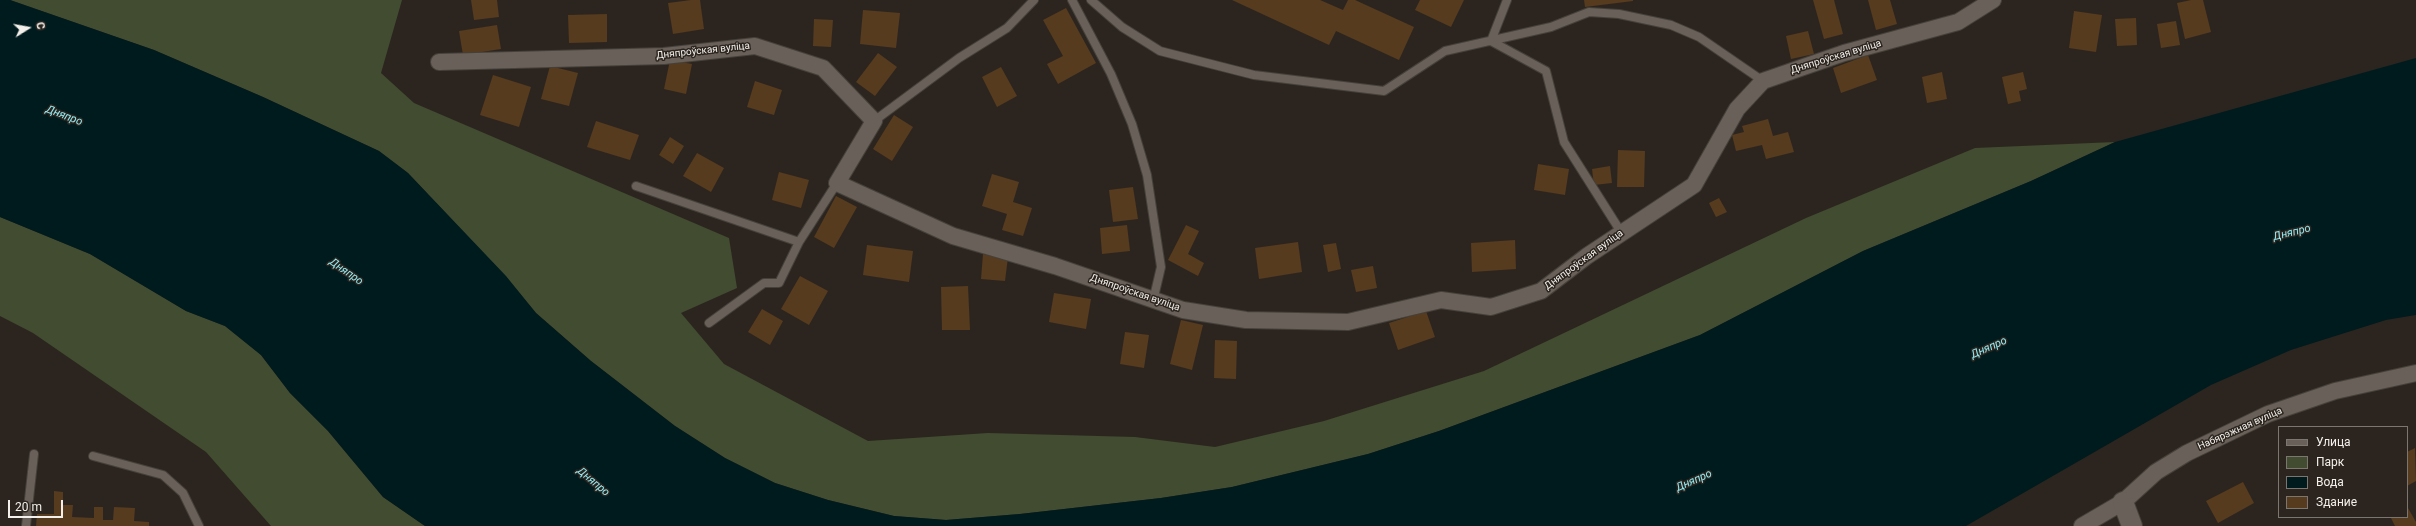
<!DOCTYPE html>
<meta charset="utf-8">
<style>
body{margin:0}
#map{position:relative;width:2416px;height:526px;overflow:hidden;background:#2c251f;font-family:Roboto,sans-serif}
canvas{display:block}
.legend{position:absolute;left:2278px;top:426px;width:130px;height:92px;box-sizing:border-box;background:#2c251f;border:1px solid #7c7670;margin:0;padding:5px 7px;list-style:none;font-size:12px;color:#f3efea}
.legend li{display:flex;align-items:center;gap:8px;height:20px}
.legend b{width:20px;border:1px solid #7c7670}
.north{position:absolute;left:8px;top:8px;width:40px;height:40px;-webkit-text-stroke:3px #2c251f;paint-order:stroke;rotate:79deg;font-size:11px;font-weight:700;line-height:16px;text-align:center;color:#f3efea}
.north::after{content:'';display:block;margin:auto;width:14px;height:18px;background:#f3efea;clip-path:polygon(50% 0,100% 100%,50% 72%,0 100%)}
.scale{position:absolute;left:8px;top:500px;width:55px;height:18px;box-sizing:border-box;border:2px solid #f3efea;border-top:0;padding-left:5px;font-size:12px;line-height:14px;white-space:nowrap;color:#f3efea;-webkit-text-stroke:3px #2c251f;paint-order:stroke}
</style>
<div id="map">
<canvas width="2416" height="526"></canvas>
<ul class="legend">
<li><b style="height:5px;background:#686059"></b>Улица</li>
<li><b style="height:11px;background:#414c30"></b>Парк</li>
<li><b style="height:11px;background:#001b1e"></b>Вода</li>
<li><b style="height:11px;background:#563b1e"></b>Здание</li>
</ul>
<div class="north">С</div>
<div class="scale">20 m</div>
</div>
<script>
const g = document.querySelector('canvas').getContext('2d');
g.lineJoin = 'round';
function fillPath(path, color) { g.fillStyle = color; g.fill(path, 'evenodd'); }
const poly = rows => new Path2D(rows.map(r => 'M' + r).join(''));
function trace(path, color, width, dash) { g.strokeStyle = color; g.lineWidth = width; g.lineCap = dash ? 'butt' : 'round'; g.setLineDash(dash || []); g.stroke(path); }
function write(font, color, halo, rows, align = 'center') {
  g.font = font + ' Roboto,sans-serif'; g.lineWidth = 3; g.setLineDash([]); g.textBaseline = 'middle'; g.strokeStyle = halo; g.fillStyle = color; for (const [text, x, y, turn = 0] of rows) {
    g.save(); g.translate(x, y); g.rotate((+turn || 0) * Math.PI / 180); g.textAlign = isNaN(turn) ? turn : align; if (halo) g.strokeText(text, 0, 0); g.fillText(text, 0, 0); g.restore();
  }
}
const green = poly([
 [10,0,402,0,381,73,414,103,729,238,737,288,681,313,724,364,868,441,988,433,1135,437,1215,447,1324,421,1484,371,1806,218,1975,148,2115,142,2031,181,1863,251,1700,335,1439,431,1368,454,1232,487,1161,498,1020,514,946,520,894,516,828,500,775,483,725,458,675,426,591,361,536,313,505,276,408,173,379,151,263,97,154,50],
 [0,217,90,254,186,311,225,326,261,355,290,393,328,431,383,497,425,526,271,526,206,452,33,333,0,316]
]);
const water = poly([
 [0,0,10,0,154,50,263,97,379,151,408,173,506,276,536,313,591,361,675,426,725,458,775,483,828,500,894,516,946,520,1020,514,1161,498,1232,487,1368,454,1439,431,1700,335,1863,251,2031,181,2115,142,2416,58,2416,315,2386,320,2291,350,2211,385,1966,526,425,526,383,497,328,431,290,393,261,355,225,326,186,311,90,254,0,217]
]);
const building = poly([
 [471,0,497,0,499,17,474,20],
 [691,0,700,0,704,29,673,34,668,3],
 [1232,0,1320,0,1343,10,1348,0,1355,0,1414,27,1399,60,1336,31,1329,45],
 [1420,0,1464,0,1451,27,1415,10],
 [1584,0,1633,0,1633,1,1585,7],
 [1813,0,1834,0,1843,34,1824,39],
 [1868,0,1890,0,1897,24,1876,30],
 [2191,0,2203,0,2211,32,2185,39,2177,3],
 [1066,8,1096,63,1058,84,1047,64,1063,56,1043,20],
 [863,10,900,13,896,48,860,44],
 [2074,11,2102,15,2096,52,2069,48],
 [607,14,607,42,569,43,568,15],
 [2136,18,2137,45,2117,46,2115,19],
 [814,19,833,20,831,47,813,46],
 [2176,21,2180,45,2161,48,2157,24],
 [497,25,501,49,463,55,459,31],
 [1808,31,1814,54,1791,59,1786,36],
 [878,53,897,67,875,96,856,82],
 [1868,55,1877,80,1841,93,1833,68],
 [670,60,692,64,686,94,664,89],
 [550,66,578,73,569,106,541,99],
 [1001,67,1017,96,997,107,982,77],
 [1942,72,1947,99,1927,103,1922,77],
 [2023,72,2027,89,2019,91,2021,101,2008,104,2002,77],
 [493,75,531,87,519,127,480,115],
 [755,81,782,90,774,115,747,107],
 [894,115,913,127,892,161,873,149],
 [1768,119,1773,136,1788,132,1794,152,1766,159,1762,145,1736,151,1732,135,1744,132,1742,126],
 [596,121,639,135,630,160,587,147],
 [670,137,684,146,673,164,659,155],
 [1618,150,1645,151,1644,187,1617,187],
 [697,153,724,168,711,192,683,176],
 [1538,164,1569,169,1565,195,1534,190],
 [1610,166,1612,183,1594,185,1592,169],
 [779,172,809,180,801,208,772,200],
 [992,174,1019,182,1013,202,1032,208,1023,236,1002,230,1007,214,982,206],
 [1133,187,1138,219,1113,222,1109,190],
 [836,196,857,207,834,248,814,237],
 [1719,198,1727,212,1716,217,1709,203],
 [1127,225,1130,251,1102,254,1100,228],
 [1186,225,1199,231,1188,254,1204,263,1198,276,1168,260],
 [1515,240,1516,269,1472,272,1471,243],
 [1298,242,1302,272,1259,279,1255,248],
 [1336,243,1341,269,1328,272,1323,245],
 [867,245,913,251,909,282,863,275],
 [983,254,1008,257,1005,281,981,279],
 [1373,266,1377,288,1356,292,1351,270],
 [800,276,828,291,809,325,781,309],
 [968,286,970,330,942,330,941,287],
 [1054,293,1091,299,1086,329,1049,322],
 [762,309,783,321,770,345,748,332],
 [1426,311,1435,337,1398,350,1389,323],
 [1181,320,1203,325,1192,370,1170,364],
 [1125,332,1149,335,1144,368,1120,364],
 [1215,340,1237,341,1236,379,1214,378],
 [2415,448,2416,481,2407,486,2407,452],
 [2243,482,2254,503,2218,523,2206,501],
 [54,491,63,492,63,505,73,505,72,517,94,518,94,507,103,507,103,520,113,520,114,507,135,508,134,521,149,522,149,526,36,526,37,514,54,514],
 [2408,508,2416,522,2416,526,2395,526,2391,518,2407,517]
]);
const service = poly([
 [1072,0,1111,74,1132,124,1147,175,1161,267,1153,301],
 [1091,0,1122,27,1160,51,1254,75,1384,91,1445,51,1551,27,1589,12,1619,14,1671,25,1699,37,1763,81],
 [1507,0,1491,41,1546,71,1564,142,1621,232],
 [874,121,959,58,1007,28,1034,0],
 [636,186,799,242],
 [709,323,764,283,779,283,799,242,837,183],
 [93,456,163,475,183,493,199,526],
 [26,526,34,454]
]);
const minor = poly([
 [439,62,664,56,755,46,823,68,874,121,837,183,953,236,1055,266,1183,310,1246,320,1348,322,1441,300,1491,307,1541,291,1587,256,1694,185,1737,109,1763,81,1844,53,1958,22,1993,0],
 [2082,526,2123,502,2156,472,2187,453,2268,414,2335,391,2416,373]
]);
const tertiary = poly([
 [2123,502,2132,526]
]);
const streetNames = [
 ["Дняпроўская вуліца",703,51,-6],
 ["Дняпроўская вуліца",1836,57,-17],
 ["Дняпроўская вуліца",1584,260,-36],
 ["Дняпроўская вуліца",1135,293,19],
 ["Набярэжная вуліца",2240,429,-24]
];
const waterNames = [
 ["Дняпро",64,116,21],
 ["Дняпро",2292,233,-14],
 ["Дняпро",346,272,35],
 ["Дняпро",1989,348,-24],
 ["Дняпро",1694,481,-24],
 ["Дняпро",593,482,40]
];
fillPath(green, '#414c30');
fillPath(water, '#001b1e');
fillPath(building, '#563b1e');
trace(service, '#45403a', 10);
trace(minor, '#45403a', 18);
trace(tertiary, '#45403a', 22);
trace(service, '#686059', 8);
trace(minor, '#686059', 16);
trace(tertiary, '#686059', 20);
write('10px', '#f3efea', '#2c251f', streetNames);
write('italic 11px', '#92edf5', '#2c251f', waterNames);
</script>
